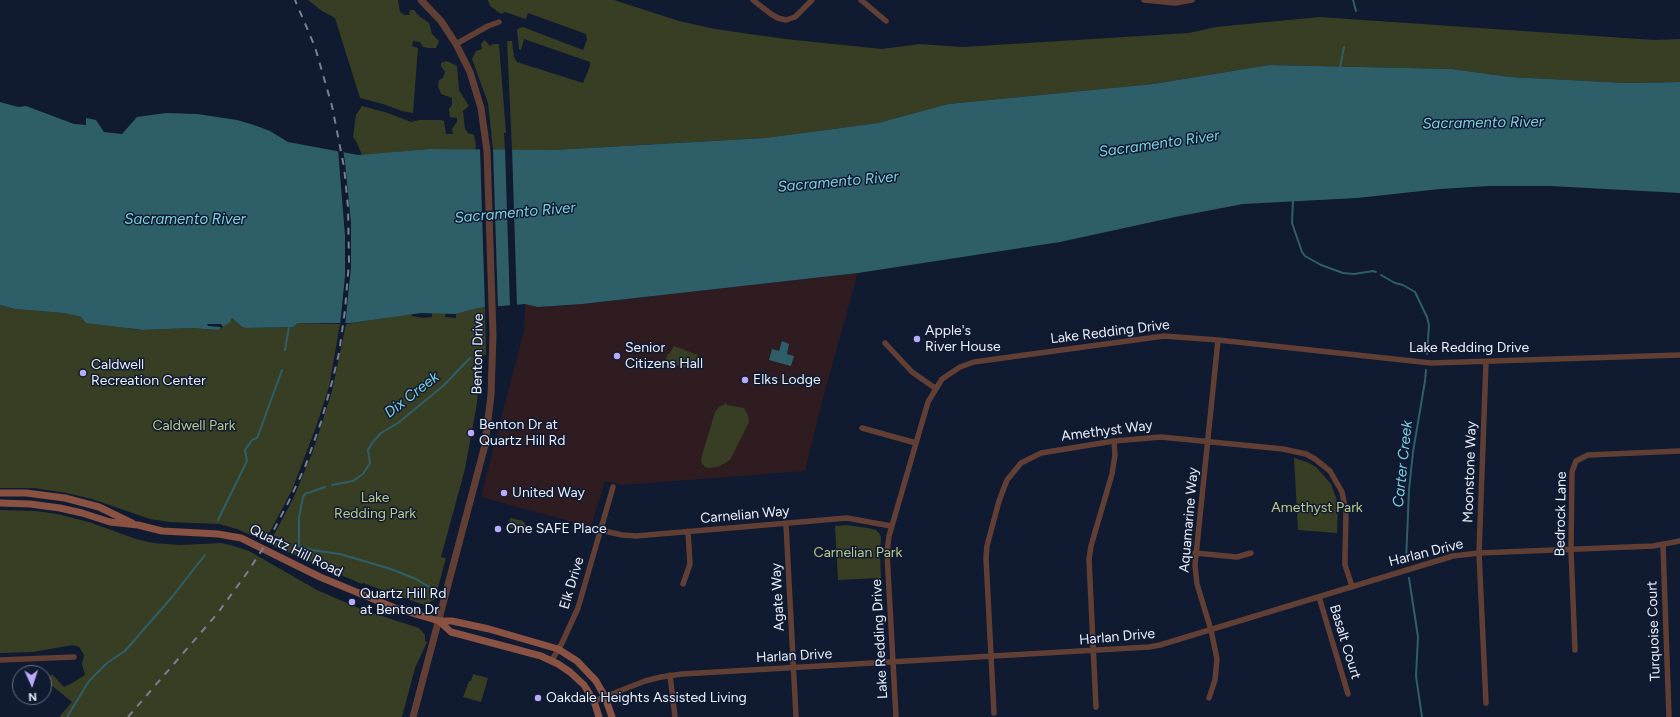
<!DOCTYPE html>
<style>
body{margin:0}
#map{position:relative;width:1680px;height:717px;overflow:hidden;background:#101a30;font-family:Figtree,sans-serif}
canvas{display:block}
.north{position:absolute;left:12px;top:665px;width:40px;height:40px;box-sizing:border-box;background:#101a30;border:1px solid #677082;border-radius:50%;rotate:177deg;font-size:11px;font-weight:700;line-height:16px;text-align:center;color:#eaf0fd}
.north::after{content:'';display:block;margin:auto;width:14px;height:18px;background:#b8abf7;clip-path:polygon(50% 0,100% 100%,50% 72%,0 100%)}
</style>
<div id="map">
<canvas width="1680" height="717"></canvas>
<div class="north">N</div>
</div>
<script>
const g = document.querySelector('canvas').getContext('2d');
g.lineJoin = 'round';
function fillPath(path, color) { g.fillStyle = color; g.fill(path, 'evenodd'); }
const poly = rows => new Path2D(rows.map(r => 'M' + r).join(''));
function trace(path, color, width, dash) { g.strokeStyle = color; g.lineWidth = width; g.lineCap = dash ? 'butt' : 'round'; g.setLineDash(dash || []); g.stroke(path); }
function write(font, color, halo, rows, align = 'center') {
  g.font = font + ' Figtree,sans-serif'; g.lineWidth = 3; g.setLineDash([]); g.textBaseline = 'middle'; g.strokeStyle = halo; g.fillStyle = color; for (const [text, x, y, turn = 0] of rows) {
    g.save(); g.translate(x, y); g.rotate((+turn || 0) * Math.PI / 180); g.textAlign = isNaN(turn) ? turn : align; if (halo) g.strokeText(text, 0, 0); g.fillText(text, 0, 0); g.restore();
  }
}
const commercial = poly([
 [858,273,826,387,805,471,622,485,605,481,591,527,481,497,524,330,525,303,538,307,582,304]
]);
const green = poly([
 [308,0,398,0,400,12,405,15,410,15,409,12,411,10,414,10,419,16,429,23,432,34,439,41,436,48,429,48,423,47,420,42,413,41,412,46,418,48,413,113,402,111,383,104,360,98,335,18,322,11],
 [488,0,614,0,679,21,715,29,785,39,882,49,920,44,963,47,1189,33,1216,27,1320,17,1654,40,1680,39,1680,82,1627,83,1510,77,1452,69,1269,65,1153,84,948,104,878,123,765,138,553,150,512,150,507,41,512,41,514,57,517,62,583,83,590,66,590,62,524,39,521,50,519,49,517,30,519,28,523,27,583,50,587,40,586,34,528,13,526,19,505,12,501,14,490,6],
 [485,40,490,46,493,44,499,44,506,133,504,133,505,150,493,150,488,103,472,59,476,51,482,49,481,44],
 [447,61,457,66,459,90,469,106,463,111,465,129,468,133,474,135,476,145,475,150,429,149,362,155,357,143,353,137,356,115,362,106,388,113,411,122,419,120,441,120,444,121,446,134,453,134,452,129,457,122,457,118,450,117,449,109,452,105,452,98,441,94,438,86,439,80,443,78,445,72,441,66,441,63],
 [0,305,15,309,63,313,131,329,143,330,191,328,218,330,231,322,229,320,232,318,242,327,246,328,293,327,298,323,340,324,329,387,316,427,292,490,265,541,237,529,219,524,170,522,150,519,92,499,67,493,34,488,0,488],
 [478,308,485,308,486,355,480,356,477,403,465,469,441,557,446,558,435,599,425,605,407,599,363,583,362,584,269,544,293,499,313,451,332,391,346,324,411,314,412,316,423,318,432,317,432,313,446,313,445,317,456,318,456,314],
 [674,346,698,355,691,369,665,361,668,354,669,354],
 [727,403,727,405,744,408,748,415,749,422,730,460,718,467,707,468,702,464,701,459,715,412,719,407],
 [1294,458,1307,462,1316,467,1331,484,1338,503,1337,533,1298,530],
 [0,510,36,511,57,514,89,522,136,539,153,543,180,545,221,543,230,545,249,551,317,590,363,610,419,628,425,635,425,641,427,642,415,668,402,717,59,717,72,702,46,681,52,674,64,687,72,683,85,675,82,664,84,655,79,647,73,645,33,652,0,653],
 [510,518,523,521,527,527,526,530,524,531,508,527],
 [846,525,868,528,876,530,879,533,881,537,880,552,881,578,838,580,835,526],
 [473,674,488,678,481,702,463,697,469,681,471,681]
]);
const water = poly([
 [1269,65,1452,69,1510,77,1627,83,1680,82,1680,193,1550,186,1489,186,1440,189,1357,198,1243,204,1175,217,1060,242,858,273,582,304,538,307,525,304,478,308,456,314,421,313,351,323,298,323,293,327,246,328,242,327,232,318,230,320,231,322,223,327,221,324,207,324,208,326,220,327,221,328,218,330,191,328,143,330,86,323,81,317,63,313,15,309,0,305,0,102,18,107,26,106,74,124,86,125,86,118,96,120,104,132,122,134,137,117,166,113,197,114,237,120,254,125,270,131,288,142,358,155,429,149,553,150,765,138,878,123,948,104,1153,84],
 [782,341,789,344,787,354,794,356,791,366,769,360,772,349,779,351]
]);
const pier = poly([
 [480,148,493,148,498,309,485,310],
 [505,148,512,148,517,306,510,307],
 [338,149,343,150,345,162,351,223,351,267,345,326,340,326,345,276,345,236]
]);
const stream = poly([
 [1353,0,1356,11],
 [1340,68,1344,47],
 [1293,199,1292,223,1302,252,1305,256,1321,265,1343,273,1354,274,1373,271,1376,272],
 [1381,275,1395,283,1403,285,1415,292,1427,317,1429,325,1427,354],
 [285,350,289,327],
 [332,485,353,481,363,474,370,463,368,450,373,442,381,433,398,423,443,386,470,358],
 [325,487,305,494,303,497,299,517,299,546,312,550,340,554,391,569,416,579,436,591],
 [218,520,247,461,245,450,252,440,257,438,259,433,282,370],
 [1406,561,1409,490,1413,452,1425,381,1426,370],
 [1409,578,1418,637,1416,676,1422,717],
 [67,717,89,681,107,663,125,651,172,597,205,555]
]);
const minor = poly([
 [753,0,771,14,778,18,786,20,795,17,812,0],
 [861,0,886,21],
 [1144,0,1175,3,1192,0],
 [456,44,488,26,499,22],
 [885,343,912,372,935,388],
 [862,428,916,443],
 [786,524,796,717],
 [600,530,622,535,636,536,847,518,891,526],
 [1663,545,1669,717],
 [1195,553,1237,557,1251,553],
 [683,584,690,564,688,531],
 [1319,597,1348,694],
 [1575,650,1571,550,1572,472,1576,461,1588,455,1680,451],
 [0,660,74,657],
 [552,660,562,643,578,608,613,487],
 [670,675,675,717],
 [1209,698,1215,680,1217,659,1211,630,1197,584,1195,565,1218,340],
 [594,701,645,681,661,677,682,674,1149,647,1160,645,1453,556,1479,553,1653,546,1680,541],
 [1486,703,1479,553,1486,362],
 [1096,707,1089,559,1091,546,1112,474,1115,455,1114,441],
 [994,713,986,558,987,546,999,501,1007,480,1021,463,1041,453,1114,441,1161,437,1283,449,1306,454,1315,459,1330,471,1342,492,1346,512,1345,556,1345,565,1352,586],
 [896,717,887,553,889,536,928,402,942,379,960,367,974,362,1164,336,1218,340,1431,363,1680,355]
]);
const tertiary = poly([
 [413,717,485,445,491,395,493,335,487,151,481,108,470,72,456,44,441,21,421,0]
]);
const secondary = poly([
 [0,493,26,493,65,498,99,507,132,523],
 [0,503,30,504,60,508,82,513,110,522,138,525,162,531,218,534,241,538,320,577,395,608,439,621,452,621,489,629,558,649,577,661,596,681,605,697,612,717],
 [439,621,451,632,541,656,558,664,570,672,584,685,594,701,599,717]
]);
const rail = poly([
 [128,717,217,614,247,573,269,539,288,503,305,467,321,422,332,382,339,353,345,310,349,262,348,207,344,167,332,106,315,47,295,0]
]);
const markers = [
 [917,339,4,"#b8abf7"],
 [617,356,4,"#b8abf7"],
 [83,373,4,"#b8abf7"],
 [745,380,4,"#b8abf7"],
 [471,433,4,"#b8abf7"],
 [504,493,4,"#b8abf7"],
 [498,529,4,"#b8abf7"],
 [352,602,4,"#b8abf7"],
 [538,698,4,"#b8abf7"]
];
const poiNames = [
 ["Apple's",925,331],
 ["River House",925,347],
 ["Senior",625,348],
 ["Citizens Hall",625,364],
 ["Caldwell",91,365],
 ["Recreation Center",91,381],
 ["Elks Lodge",753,380],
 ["Benton Dr at",479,425],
 ["Quartz Hill Rd",479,441],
 ["United Way",512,493],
 ["One SAFE Place",506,529],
 ["Quartz Hill Rd",360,594],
 ["at Benton Dr",360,610],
 ["Oakdale Heights Assisted Living",546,698]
];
const streetNames = [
 ["Lake Redding Drive",1110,332,-7],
 ["Lake Redding Drive",1469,348],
 ["Benton Drive",478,354,-89],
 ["Amethyst Way",1107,431,-7],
 ["Moonstone Way",1470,472,-88],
 ["Bedrock Lane",1561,514,-89],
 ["Carnelian Way",745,515,-5],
 ["Aquamarine Way",1189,520,-85],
 ["Quartz Hill Road",296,551,26],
 ["Harlan Drive",1426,553,-14],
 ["Elk Drive",572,583,-73],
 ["Agate Way",778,597,-93],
 ["Turquoise Court",1654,631,-92],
 ["Harlan Drive",1117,637,-5],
 ["Lake Redding Drive",880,639,-93],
 ["Basalt Court",1345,642,73],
 ["Harlan Drive",794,656,-3]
];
const parkNames = [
 ["Caldwell Park",194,426],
 ["Lake",375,498],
 ["Redding Park",375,514],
 ["Amethyst Park",1317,508],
 ["Carnelian Park",858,553]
];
const waterNames = [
 ["Sacramento River",1483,123,-1],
 ["Sacramento River",1159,144,-8],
 ["Sacramento River",838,182,-5],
 ["Sacramento River",515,213,-5],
 ["Sacramento River",185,220],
 ["Dix Creek",412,395,-38],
 ["Carter Creek",1403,464,-84]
];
fillPath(commercial, '#2e1c21');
fillPath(green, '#383e23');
fillPath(water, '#2e5f69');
fillPath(pier, '#101a30');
trace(stream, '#2e5f69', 2);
trace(minor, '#613f35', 5.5);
trace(tertiary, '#613f35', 7);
trace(secondary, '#895242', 7);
trace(rail, '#788092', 2, [7, 7]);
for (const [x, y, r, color] of markers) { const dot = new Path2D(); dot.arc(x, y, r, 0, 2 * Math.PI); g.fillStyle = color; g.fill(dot); trace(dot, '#101a30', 1.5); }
write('14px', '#eaf0fd', '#101a30', poiNames, 'left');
write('14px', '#eaf0fd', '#101a30', streetNames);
write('14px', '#bcca8b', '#101a30', parkNames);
write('italic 15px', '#7fd3e4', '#101a30', waterNames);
</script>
